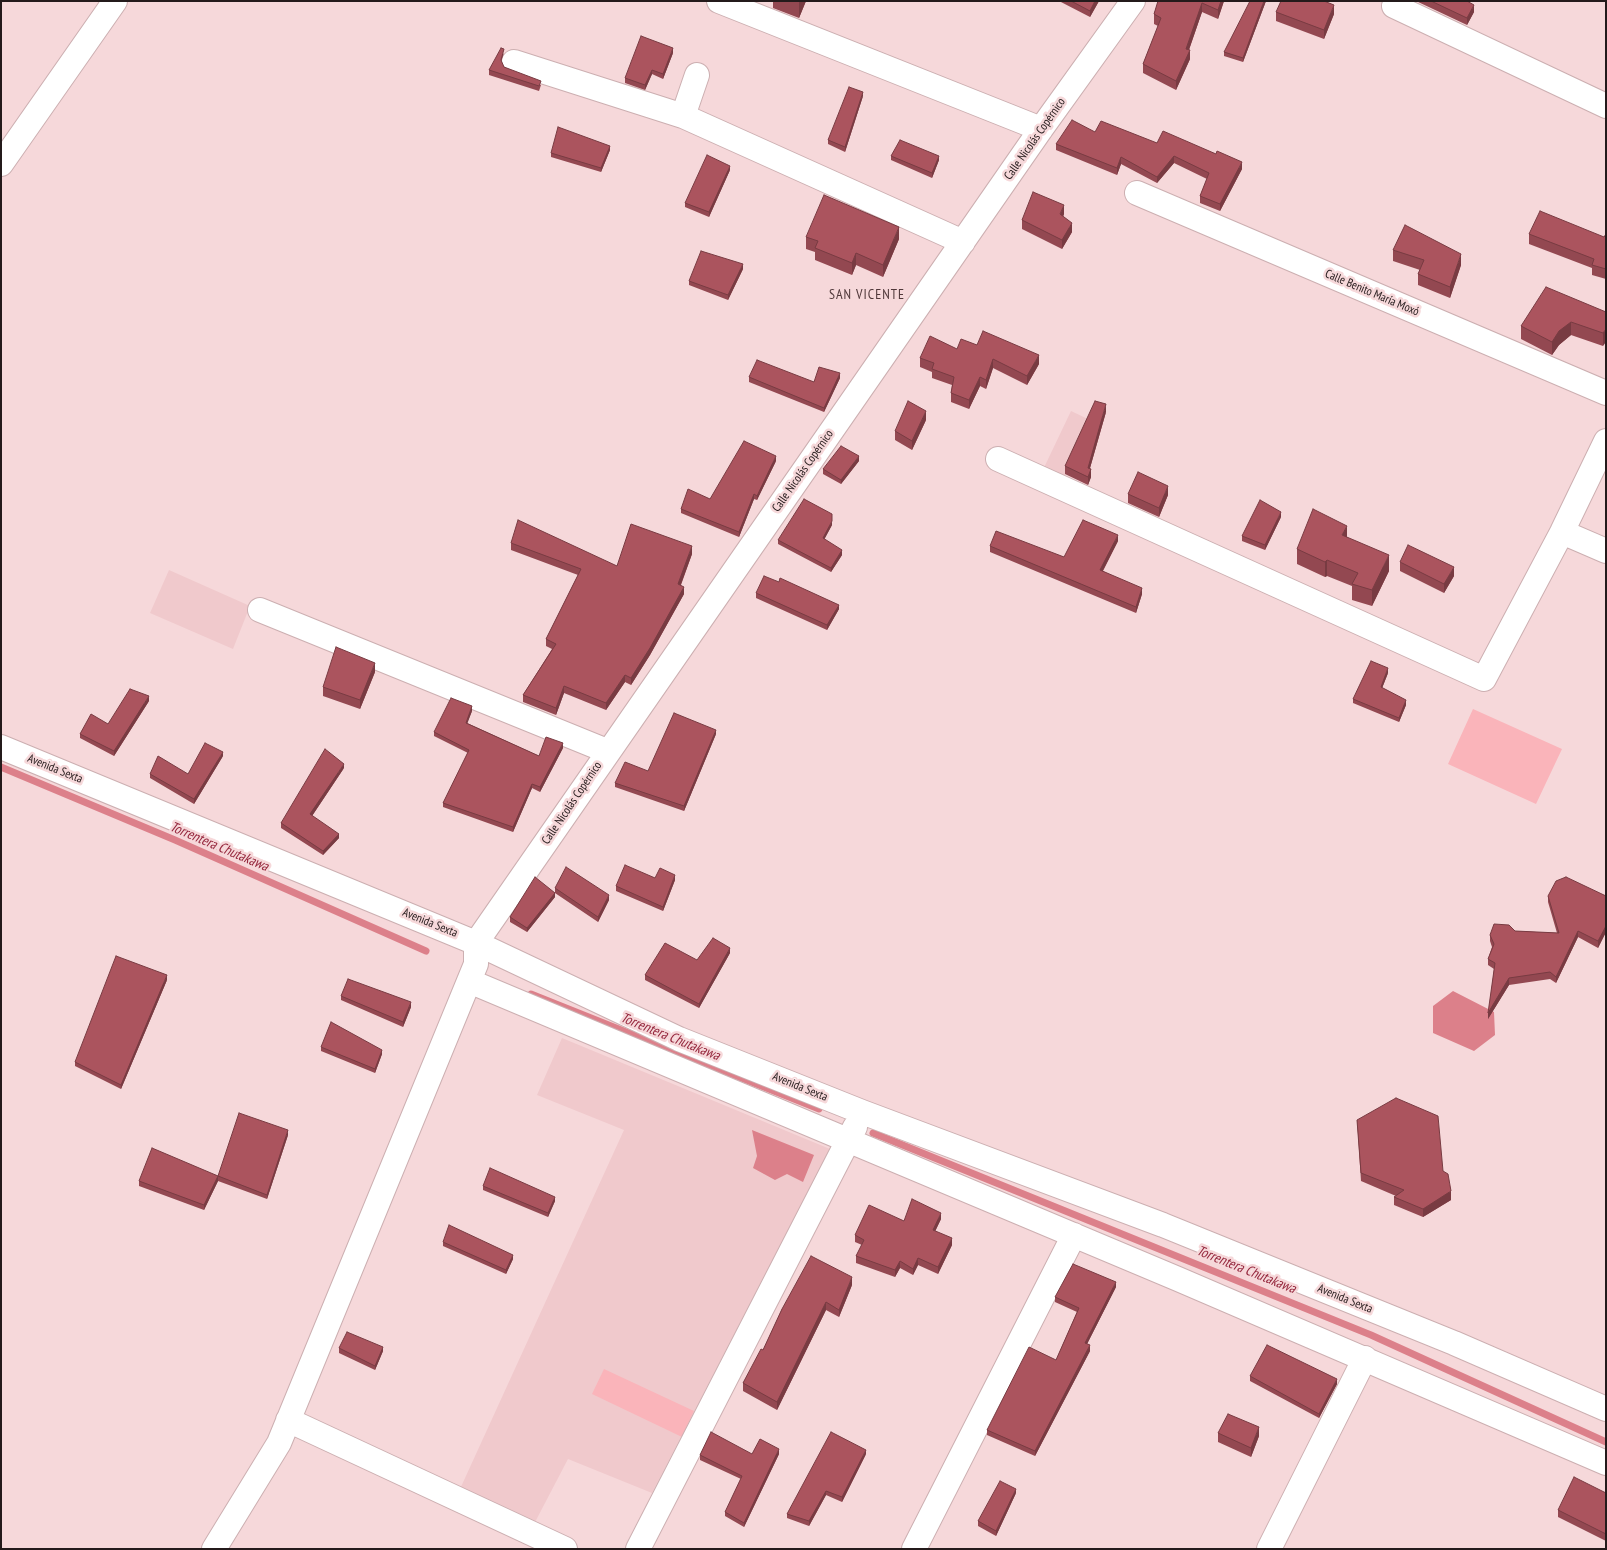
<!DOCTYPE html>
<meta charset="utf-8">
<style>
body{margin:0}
#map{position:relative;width:1607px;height:1550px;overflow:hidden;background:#f6d8da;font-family:"PT Sans Narrow",sans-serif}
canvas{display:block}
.frame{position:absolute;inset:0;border:2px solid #241a1b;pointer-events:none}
</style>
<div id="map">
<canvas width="1607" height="1550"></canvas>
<div class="frame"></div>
</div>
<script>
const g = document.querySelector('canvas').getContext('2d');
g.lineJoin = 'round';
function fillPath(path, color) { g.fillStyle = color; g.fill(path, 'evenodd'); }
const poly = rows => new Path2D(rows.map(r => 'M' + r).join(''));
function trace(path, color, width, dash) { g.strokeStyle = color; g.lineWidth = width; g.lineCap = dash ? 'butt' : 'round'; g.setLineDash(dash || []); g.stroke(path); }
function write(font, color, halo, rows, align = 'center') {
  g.font = font + ' "PT Sans Narrow",sans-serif'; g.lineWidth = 5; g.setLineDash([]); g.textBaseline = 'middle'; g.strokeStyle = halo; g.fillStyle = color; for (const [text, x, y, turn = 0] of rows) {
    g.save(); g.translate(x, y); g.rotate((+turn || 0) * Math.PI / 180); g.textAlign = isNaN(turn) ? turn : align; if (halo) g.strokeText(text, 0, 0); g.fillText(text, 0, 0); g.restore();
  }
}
const built = poly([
 [1071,411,1090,420,1060,486,1040,476],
 [169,570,250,606,233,649,150,613],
 [562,1038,830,1149,652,1493,568,1459,533,1526,460,1489,624,1130,537,1095]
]);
const green = poly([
 [1473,709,1562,749,1536,804,1448,764],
 [604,1369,694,1411,682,1437,592,1394]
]);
const water = poly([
 [1453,991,1494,1012,1495,1035,1474,1051,1433,1033,1433,1006],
 [752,1130,814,1155,803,1182,787,1174,775,1180,753,1168,757,1156]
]);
const stream = poly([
 [1,767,175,840,426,951],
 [531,994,819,1109],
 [873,1133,1371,1335,1606,1442]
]);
const minor = poly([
 [719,1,1041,129],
 [1394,6,1606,106],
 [514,62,683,116,963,242],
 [683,116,697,75],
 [1,164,115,1],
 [1137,193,1606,393],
 [998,459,1484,679,1562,532,1606,441],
 [1562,532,1606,551],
 [260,610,607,751],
 [1,747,476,943,679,1039,862,1112,1163,1225,1454,1343,1606,1409],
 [476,943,1041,129,1133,1],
 [469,981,1178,1279,1606,1463],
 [288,1420,565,1549],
 [214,1549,279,1443,476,964,476,943],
 [638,1549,855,1127],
 [914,1549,1074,1235],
 [1269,1549,1365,1358]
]);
const wall = poly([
 [773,1,806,1,799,18,773,8],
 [1059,1,1099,1,1090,17],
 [1158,1,1224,1,1218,19,1202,12,1189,50,1190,59,1176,90,1143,73,1143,64,1158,26,1154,24,1154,14],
 [1266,1,1243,62,1224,56,1224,52],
 [1416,1,1467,1,1474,12,1467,25],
 [1276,12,1334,14,1324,39,1276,21],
 [504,53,501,62,504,67,541,85,539,91,489,75,489,70],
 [673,53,663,79,652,74,645,90,625,83,625,78],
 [863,96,845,152,828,144,828,140],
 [1095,132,1157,143,1242,169,1220,211,1200,203,1200,196,1207,179,1174,163,1157,183,1121,164,1117,175,1056,150,1056,144],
 [610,150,601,172,551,157,551,153],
 [891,156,939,160,932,178,891,160],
 [730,170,709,217,685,207,685,203],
 [1064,214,1063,217,1072,232,1062,249,1022,229,1022,220],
 [1529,234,1604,237,1606,234,1606,279,1592,275,1592,268,1529,244],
 [806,237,899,239,883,277,856,265,852,275,815,260,815,252,806,249],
 [1393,250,1461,265,1450,298,1418,285,1418,274,1420,270,1393,261],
 [743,269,728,300,689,285,689,281],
 [1606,312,1603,346,1571,335,1559,345,1552,355,1521,339,1521,326],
 [977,345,1039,364,1027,385,993,368,986,389,980,386,969,409,951,402,951,393,952,385,932,378,932,372,920,367,920,358],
 [749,377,814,382,840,378,824,412,749,382],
 [1106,412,1090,468,1091,477,1088,485,1065,474,1065,466],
 [926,420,912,450,895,440,895,431],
 [776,461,757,500,754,499,739,537,681,513,681,509,710,499],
 [859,461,841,484,823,474,823,469],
 [1128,494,1168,495,1159,517,1128,503],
 [1281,517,1265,550,1242,541,1242,536],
 [832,525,824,539,842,555,831,572,778,544,778,540],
 [1347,537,1389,571,1372,606,1352,600,1352,586,1327,576,1325,577,1297,564,1297,549],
 [1118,541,1103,571,1142,594,1136,613,990,552,990,546,1064,557],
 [511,543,617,566,692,554,681,585,684,594,650,655,631,685,625,682,606,710,564,693,556,715,523,702,523,695,552,649,546,646,546,639,578,575,511,550],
 [1400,562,1454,576,1444,593,1400,571],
 [756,593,839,609,827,630,756,598],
 [375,672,360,709,323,696,323,687],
 [1388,673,1382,688,1406,705,1399,722,1353,703,1353,699],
 [149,701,114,756,80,738,80,734,108,724],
 [472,711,467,723,539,756,563,748,540,792,532,788,513,832,443,807,443,803,468,753,434,736,434,732],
 [716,734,684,811,615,787,615,783,648,771],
 [223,756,194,804,150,778,150,774,188,774],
 [344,768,312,816,339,838,323,855,281,828,281,823],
 [655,878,675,880,663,911,616,891,616,886],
 [555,888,609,900,598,922,555,893,555,897,527,932,510,922,510,917,555,893],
 [1548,896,1606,896,1606,932,1598,948,1578,937,1556,983,1550,979,1509,985,1488,1019,1494,969,1488,965,1488,959,1492,947,1490,941,1490,935,1515,931,1557,933,1548,902],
 [730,953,699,1008,645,980,645,975,697,960],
 [167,980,121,1089,75,1066,75,1062],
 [341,996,411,1007,403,1027,341,1000],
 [321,1047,382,1054,375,1073,321,1051],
 [1357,1120,1443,1171,1451,1200,1423,1217,1394,1205,1394,1197,1396,1196,1361,1181],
 [288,1135,267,1199,218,1181,204,1210,139,1186,139,1181,218,1176],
 [483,1186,555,1201,548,1217,483,1190],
 [941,1219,935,1231,952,1245,938,1274,918,1265,913,1275,900,1268,895,1277,856,1263,856,1256,862,1245,855,1242,855,1235,904,1221],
 [443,1242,513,1259,506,1274,443,1246],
 [852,1285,839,1317,826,1310,777,1410,743,1391,743,1383,763,1350,782,1309],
 [1116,1287,1087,1344,1090,1351,1035,1456,987,1435,987,1430,1056,1360,1077,1312,1055,1302,1055,1297],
 [339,1348,383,1351,375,1370,339,1353],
 [1250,1376,1337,1384,1319,1418,1250,1381],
 [1218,1433,1259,1436,1251,1457,1218,1442],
 [752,1454,779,1454,744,1527,725,1516,725,1512,741,1479,700,1460,700,1455],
 [866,1454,842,1502,826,1495,809,1526,787,1518,787,1514],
 [1016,1493,996,1536,978,1526,978,1521],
 [1606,1493,1606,1541,1558,1517,1558,1510]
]);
const shadedWall = poly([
 [799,1,806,1,799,18],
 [1095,1,1099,1,1090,17,1090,11],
 [1221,1,1224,1,1218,19,1218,10],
 [1264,1,1266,1,1243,62,1243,58],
 [1202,3,1202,12,1186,58,1186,49],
 [1334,5,1334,14,1324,39,1324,30],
 [1474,5,1474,12,1467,25,1467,18],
 [673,48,673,53,663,79,663,74],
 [1190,50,1190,59,1176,90,1176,81],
 [652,70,652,74,645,90,645,85],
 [863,92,863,96,845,152,845,147],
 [610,146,610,150,601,172,601,168],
 [939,156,939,160,932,178,932,173],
 [1174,156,1174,163,1157,183,1157,177],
 [1121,157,1121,164,1117,175,1117,168],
 [1242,162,1242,169,1220,211,1220,204],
 [730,166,730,170,709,217,709,212],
 [1064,205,1064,214,1060,223,1060,214],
 [1072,223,1072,232,1062,249,1062,240],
 [899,227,899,239,883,277,883,265],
 [856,253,856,265,852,275,852,263],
 [1461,254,1461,265,1450,298,1450,287],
 [743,264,743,269,728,300,728,295],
 [1571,322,1571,335,1559,345,1552,355,1552,342,1559,331],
 [1606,329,1606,342,1603,346,1603,333],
 [1039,355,1039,364,1027,385,1027,376],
 [993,359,993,368,986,389,986,380],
 [840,373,840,378,824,412,824,408],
 [980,377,980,386,969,409,969,400],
 [1106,404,1106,412,1088,475,1088,468],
 [926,411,926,420,912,450,912,441],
 [776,456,776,461,757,500,757,496],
 [859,456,859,461,841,484,841,480],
 [1091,469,1091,477,1088,485,1088,477],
 [1168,486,1168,495,1159,517,1159,508],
 [754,494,754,499,739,537,739,532],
 [1281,512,1281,517,1265,550,1265,545],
 [832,521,832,525,823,542,823,538],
 [1347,526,1347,541,1342,535],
 [1118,535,1118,541,1100,576,1100,570],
 [692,546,692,554,678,592,678,584],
 [842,550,842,555,831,572,831,568],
 [1389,555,1389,571,1372,606,1372,590],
 [1327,560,1327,576,1325,577,1325,562],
 [1454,567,1454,576,1444,593,1444,584],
 [684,587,684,594,650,655,631,685,631,678],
 [1142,588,1142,594,1136,613,1136,607],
 [839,605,839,609,827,630,827,625],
 [375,663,375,672,360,709,360,700],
 [1388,668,1388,673,1381,691,1381,687],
 [625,675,625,682,606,710,606,703],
 [564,686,564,693,556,715,556,708],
 [149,696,149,701,114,756,114,751],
 [1406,700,1406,705,1399,722,1399,718],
 [472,706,472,711,466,727,466,723],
 [716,730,716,734,684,811,684,806],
 [563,743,563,748,540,792,540,787],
 [223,752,223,756,194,804,194,799],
 [344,764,344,768,310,819,310,814],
 [532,784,532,788,513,832,513,827],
 [339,834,339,838,323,855,323,851],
 [675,875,675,880,663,911,663,907],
 [555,893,555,897,527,932,527,928],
 [609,895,609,900,598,922,598,917],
 [1606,926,1606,932,1598,948,1598,941],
 [1578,931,1578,937,1556,983,1556,977],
 [730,948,730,953,699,1008,699,1004],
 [167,975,167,980,121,1089,121,1085],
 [1509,978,1509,985,1488,1019,1488,1013],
 [411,1002,411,1007,403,1027,403,1022],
 [382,1050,382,1054,375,1073,375,1069],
 [288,1130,288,1135,267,1199,267,1195],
 [218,1176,218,1181,204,1210,204,1205],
 [1451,1191,1451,1200,1423,1217,1423,1209],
 [555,1197,555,1201,548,1217,548,1213],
 [941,1213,941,1219,933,1236,933,1230],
 [952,1238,952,1245,938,1274,938,1267],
 [513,1255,513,1259,506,1274,506,1270],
 [918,1258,918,1265,913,1275,913,1269],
 [900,1261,900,1268,895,1277,895,1270],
 [852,1277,852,1285,839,1317,839,1310],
 [1116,1282,1116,1287,1085,1348,1085,1343],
 [826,1302,826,1310,777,1410,777,1402],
 [1090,1345,1090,1351,1035,1456,1035,1451],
 [383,1347,383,1351,375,1370,375,1366],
 [1337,1379,1337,1384,1319,1418,1319,1414],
 [1259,1427,1259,1436,1251,1457,1251,1448],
 [779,1449,779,1454,744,1527,744,1523],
 [866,1450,866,1454,842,1502,842,1497],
 [1016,1489,1016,1493,996,1536,996,1531],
 [826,1491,826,1495,809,1526,809,1521]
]);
const building = poly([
 [1071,1,1095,1,1090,11,1071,1],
 [1158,1,1221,1,1218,10,1202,3,1186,49,1190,50,1176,81,1143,64,1161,18,1154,14,1158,1],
 [1250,1,1264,1,1243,58,1224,52,1250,1],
 [1281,1,1324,1,1334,5,1324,30,1276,12,1281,1],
 [1431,1,1467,1,1474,5,1467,18,1431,1],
 [641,36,673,48,663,74,652,70,645,85,625,78,641,36],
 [501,48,504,49,501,60,504,67,541,81,539,86,489,70,501,48],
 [849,87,863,92,845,147,828,140,849,87],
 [1072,120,1095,132,1101,121,1157,143,1163,131,1216,154,1217,151,1242,162,1220,204,1200,196,1209,173,1174,156,1157,177,1121,157,1117,168,1056,144,1072,120],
 [558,127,610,146,601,168,551,153,558,127],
 [900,140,939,156,932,173,891,156,900,140],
 [707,155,730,166,709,212,685,203,707,155],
 [1033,192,1064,205,1060,214,1072,223,1062,240,1022,220,1033,192],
 [824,195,899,227,883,265,856,253,852,263,815,248,818,241,806,237,824,195],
 [1540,211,1604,237,1606,234,1606,269,1592,265,1594,259,1529,234,1540,211],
 [1405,225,1461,254,1450,287,1418,274,1424,260,1393,250,1405,225],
 [701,251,743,264,728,295,689,281,701,251],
 [1546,287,1606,312,1606,329,1603,333,1571,322,1559,331,1552,342,1521,326,1546,287],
 [983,331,1039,355,1027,376,993,359,986,380,980,377,969,400,951,393,954,377,932,369,934,363,920,358,930,336,957,349,961,339,977,345,983,331],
 [757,360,814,382,819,367,840,373,824,408,749,377,757,360],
 [908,401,926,411,912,441,895,431,908,401],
 [1095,401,1106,404,1088,468,1091,469,1088,477,1065,466,1095,401],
 [744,441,776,456,757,496,754,494,739,532,681,509,688,489,710,499,744,441],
 [841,446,859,456,841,480,823,469,841,446],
 [1138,472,1168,486,1159,508,1128,494,1138,472],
 [804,499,832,514,832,521,823,538,842,550,831,568,778,540,804,499],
 [1260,500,1281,512,1265,545,1242,536,1260,500],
 [1313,509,1347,526,1342,535,1389,555,1372,590,1352,584,1358,573,1327,560,1325,562,1297,549,1313,509],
 [518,520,617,566,631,524,692,546,678,584,684,587,650,648,631,678,625,675,606,703,564,686,556,708,523,695,556,644,546,639,581,569,511,543,518,520],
 [1083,520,1118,535,1100,570,1142,588,1136,607,990,546,996,531,1064,557,1083,520],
 [1408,545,1454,567,1444,584,1400,562,1408,545],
 [764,576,779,582,780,578,839,605,827,625,756,593,764,576],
 [336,647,375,663,360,700,323,687,336,647],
 [1371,661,1388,668,1381,687,1406,700,1399,718,1353,699,1371,661],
 [130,689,149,696,114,751,80,734,91,714,108,724,130,689],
 [451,698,472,706,466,723,539,756,546,737,563,743,540,787,532,784,513,827,443,803,469,750,434,732,451,698],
 [674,713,716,730,684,806,615,783,625,762,648,771,674,713],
 [205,743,223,752,194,799,150,774,158,756,188,774,205,743],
 [325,749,344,764,310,814,339,834,323,851,281,823,325,749],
 [625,865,655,878,660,868,675,875,663,907,616,886,625,865],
 [566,867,609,895,598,917,555,888,566,867],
 [535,877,555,893,527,928,510,917,535,877],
 [1566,877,1606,896,1606,926,1598,941,1578,931,1556,977,1550,972,1509,978,1488,1013,1495,963,1488,959,1494,944,1490,935,1494,924,1509,925,1515,931,1559,933,1548,896,1556,881,1566,877],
 [713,938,730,948,699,1004,645,975,665,943,697,960,713,938],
 [116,956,167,975,121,1085,75,1062,116,956],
 [348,979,411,1002,403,1022,341,996,348,979],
 [331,1022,382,1050,375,1069,321,1047,331,1022],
 [1396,1098,1438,1116,1443,1171,1448,1174,1451,1191,1423,1209,1394,1197,1404,1190,1361,1173,1357,1120,1396,1098],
 [239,1113,288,1130,267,1195,218,1176,239,1113],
 [152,1148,218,1176,204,1205,139,1181,152,1148],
 [490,1168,555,1197,548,1213,483,1186,490,1168],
 [912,1199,941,1213,933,1230,952,1238,938,1267,918,1258,913,1269,900,1261,895,1270,856,1256,864,1240,855,1235,869,1205,904,1221,912,1199],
 [449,1225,513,1255,506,1270,443,1242,449,1225],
 [811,1256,852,1277,839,1310,826,1302,777,1402,743,1383,761,1349,763,1350,782,1309,811,1256],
 [1073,1264,1116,1282,1085,1343,1090,1345,1035,1451,987,1430,1029,1347,1056,1360,1079,1308,1055,1297,1073,1264],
 [347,1332,383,1347,375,1366,339,1348,347,1332],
 [1267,1345,1337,1379,1319,1414,1250,1376,1267,1345],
 [1228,1414,1259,1427,1251,1448,1218,1433,1228,1414],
 [711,1432,752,1454,760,1439,779,1449,744,1523,725,1512,742,1476,700,1455,711,1432],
 [831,1432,866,1450,842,1497,826,1491,809,1521,787,1514,831,1432],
 [1574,1477,1606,1493,1606,1534,1558,1510,1574,1477],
 [1000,1481,1016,1489,996,1531,978,1521,1000,1481]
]);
const streetNames = [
 ["Calle Nicolás Copérnico",1035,139,-55],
 ["Calle Benito María Moxó",1372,293,23],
 ["Calle Nicolás Copérnico",803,471,-55],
 ["Avenida Sexta",55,769,22],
 ["Calle Nicolás Copérnico",572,803,-56],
 ["Avenida Sexta",430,923,22],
 ["Avenida Sexta",800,1087,22],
 ["Avenida Sexta",1345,1299,22]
];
const neighbourhoodNames = [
 ["SAN VICENTE",867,295]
];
const waterNames = [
 ["Torrentera Chutakawa",219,847,23],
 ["Torrentera Chutakawa",670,1037,22],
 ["Torrentera Chutakawa",1246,1270,22]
];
fillPath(built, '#f0c9cc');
fillPath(green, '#fab4ba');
fillPath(water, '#dc808a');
trace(stream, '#dc808a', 7);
trace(minor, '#ccafb1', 26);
trace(minor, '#fff', 24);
fillPath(wall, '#934851');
fillPath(shadedWall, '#783b42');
fillPath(building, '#ab545e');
trace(building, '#783b42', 1);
write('12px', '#241a1b', '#f6d8da', streetNames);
g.letterSpacing = '1px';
write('14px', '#50383a', '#f6d8da', neighbourhoodNames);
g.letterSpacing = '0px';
write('italic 14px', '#95273d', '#f6d8da', waterNames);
</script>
